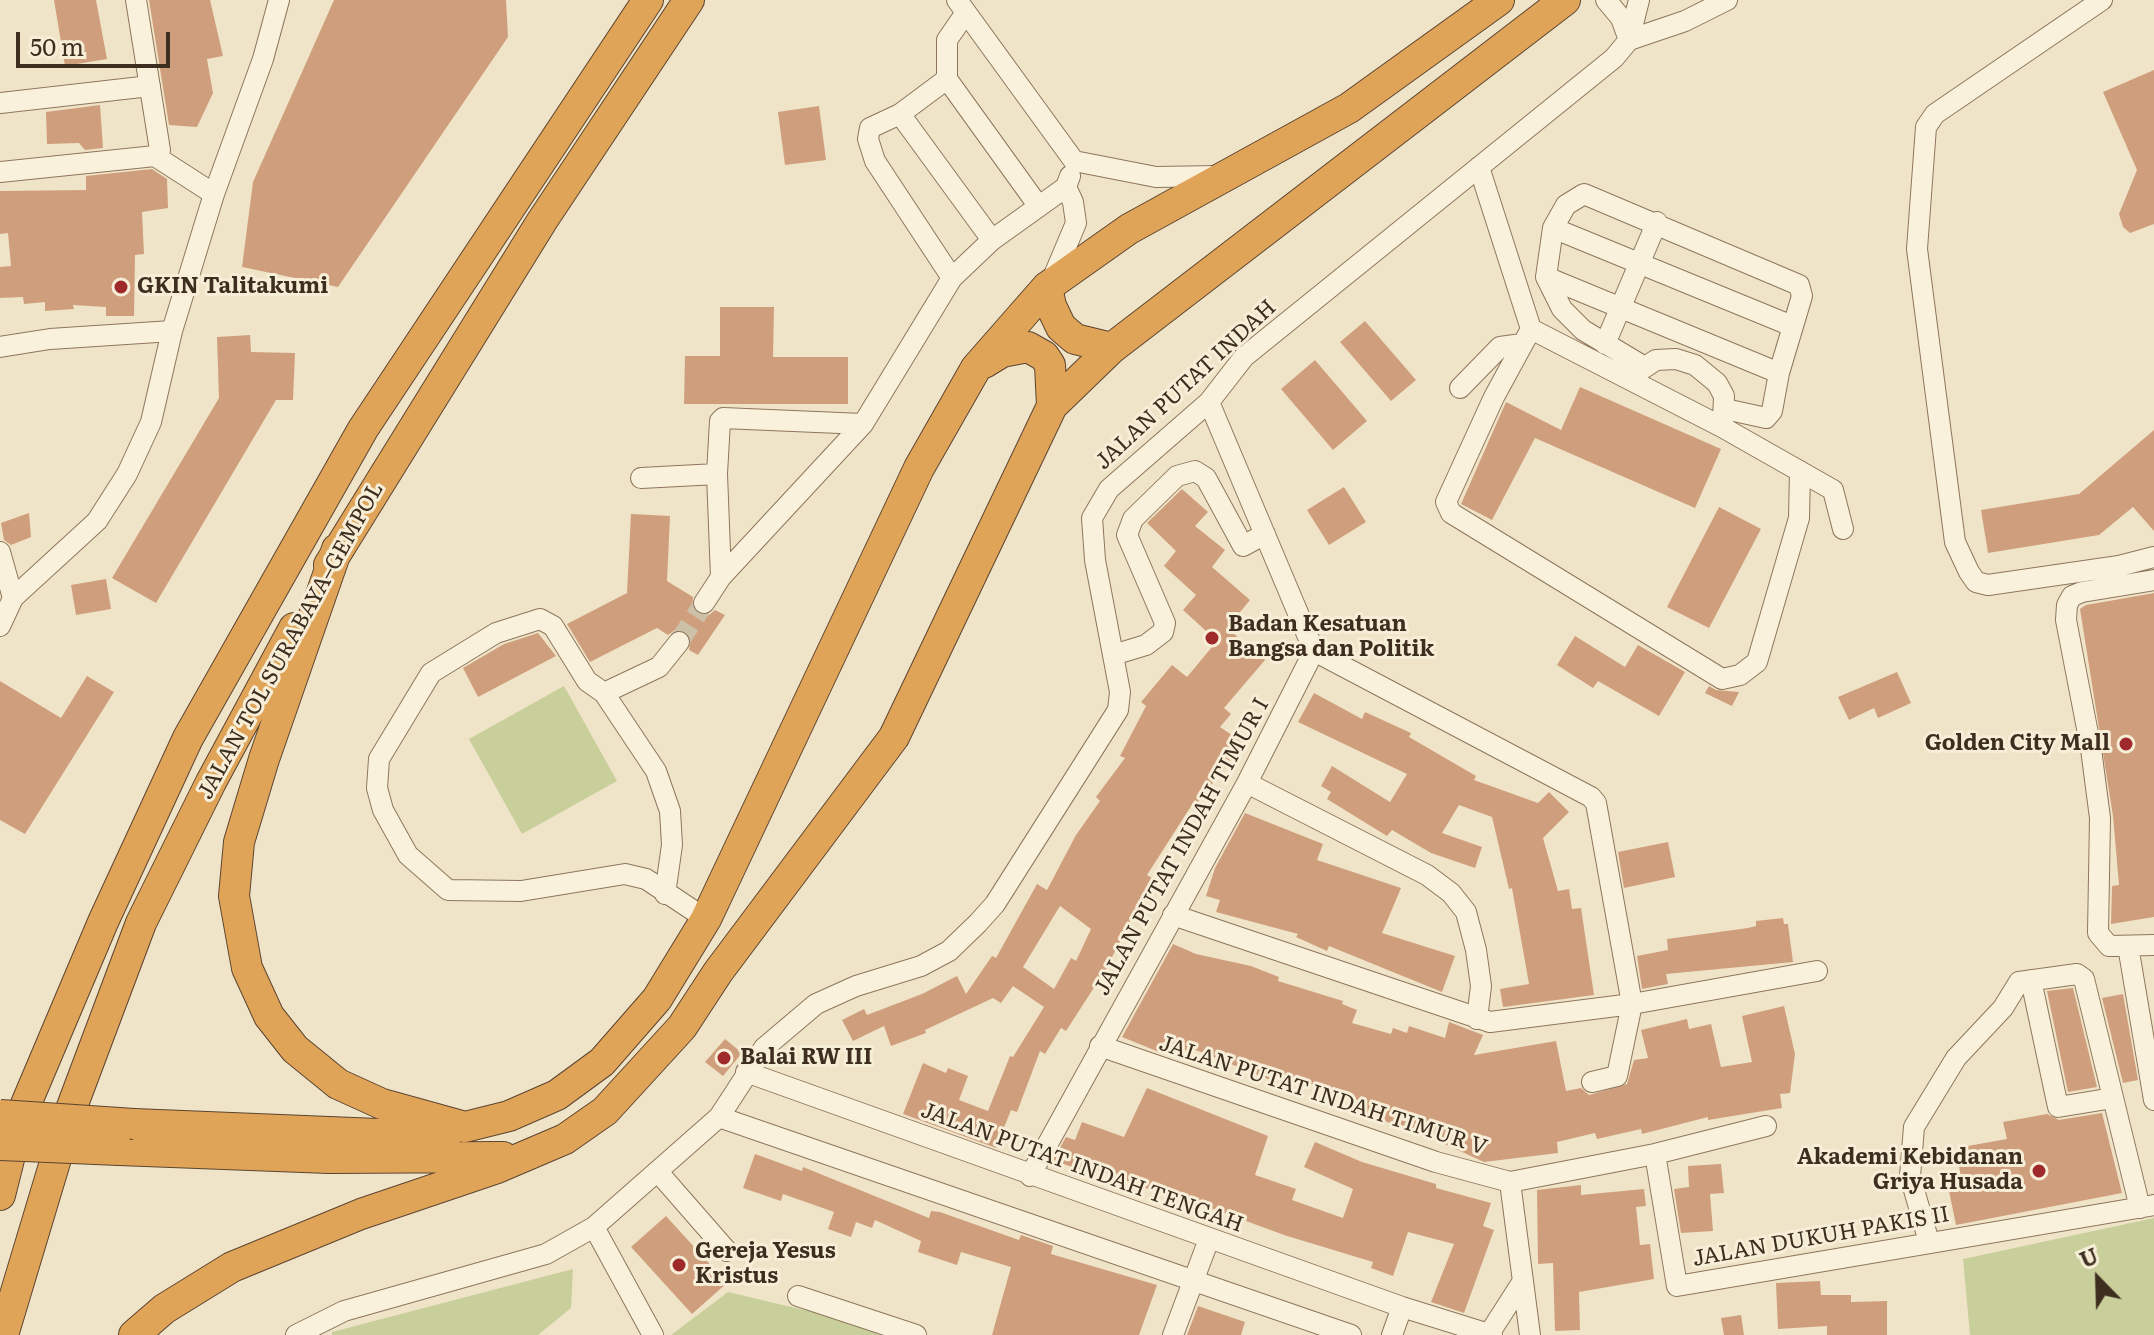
<!DOCTYPE html>
<meta charset="utf-8">
<style>
body{margin:0}
#map{position:relative;width:2154px;height:1335px;overflow:hidden;background:#f0e4c8;font-family:Literata,serif}
canvas{display:block}
.north{position:absolute;left:2058px;top:1239px;width:80px;height:80px;-webkit-text-stroke:6px #f7eed8;paint-order:stroke;rotate:337deg;font-size:22px;font-weight:700;line-height:32px;text-align:center;color:#3d2e20}
.north::after{content:'';display:block;margin:auto;width:28px;height:36px;background:#3d2e20;clip-path:polygon(50% 0,100% 100%,50% 72%,0 100%)}
.scale{position:absolute;left:16px;top:32px;width:154px;height:36px;box-sizing:border-box;border:4px solid #3d2e20;border-top:0;padding-left:10px;font-size:24px;line-height:28px;white-space:nowrap;color:#3d2e20;-webkit-text-stroke:6px #f7eed8;paint-order:stroke}
</style>
<div id="map">
<canvas width="2154" height="1335"></canvas>
<div class="north">U</div>
<div class="scale">50 m</div>
</div>
<script>
const g = document.querySelector('canvas').getContext('2d');
g.lineJoin = 'round';
function fillPath(path, color) { g.fillStyle = color; g.fill(path, 'evenodd'); }
const poly = rows => new Path2D(rows.map(r => 'M' + r).join(''));
function trace(path, color, width, dash) { g.strokeStyle = color; g.lineWidth = width; g.lineCap = dash ? 'butt' : 'round'; g.setLineDash(dash || []); g.stroke(path); }
function write(font, color, halo, rows, align = 'center') {
  g.font = font + ' Literata,serif'; g.lineWidth = 6; g.setLineDash([]); g.textBaseline = 'middle'; g.strokeStyle = halo; g.fillStyle = color; for (const [text, x, y, turn = 0] of rows) {
    g.save(); g.translate(x, y); g.rotate((+turn || 0) * Math.PI / 180); g.textAlign = isNaN(turn) ? turn : align; if (halo) g.strokeText(text, 0, 0); g.fillText(text, 0, 0); g.restore();
  }
}
const green = poly([
 [564,686,617,781,522,834,469,739],
 [2154,1218,2154,1335,1970,1335,1963,1259],
 [573,1269,571,1308,538,1335,332,1335,332,1332],
 [728,1292,863,1324,892,1335,671,1335]
]);
const building = poly([
 [54,0,96,0,107,59,65,66],
 [149,0,210,0,223,56,207,59,213,93,197,127,169,125],
 [334,0,506,0,508,37,338,287,242,267,253,182],
 [2154,70,2154,224,2130,233,2123,227,2119,214,2137,170,2103,92],
 [100,105,103,148,85,150,79,143,47,144,46,112],
 [819,106,826,160,785,165,778,112],
 [152,169,167,179,168,208,142,212,144,254,135,255,134,316,106,316,106,307,73,305,74,309,45,311,45,302,24,304,23,297,0,298,0,267,11,266,8,233,0,234,0,191,86,190,86,176],
 [720,307,774,307,773,357,848,357,848,404,684,404,685,356,720,356],
 [1365,321,1416,380,1391,401,1340,342],
 [250,335,251,352,295,353,293,400,276,400,156,603,112,578,219,398,217,337],
 [1315,360,1367,421,1333,450,1281,389],
 [1580,387,1721,449,1695,508,1535,438,1492,520,1461,504,1506,402,1561,430],
 [2154,430,2154,531,2133,507,2099,535,1988,553,1981,510,2079,494],
 [1344,487,1366,522,1329,545,1307,510],
 [1182,489,1208,512,1195,526,1225,550,1212,567,1250,600,1227,628,1265,660,1224,708,1231,714,1220,727,1244,743,1198,802,1195,800,1147,875,1152,878,1106,969,1066,1031,1061,1028,1045,1054,1040,1051,1017,1112,1011,1110,996,1148,903,1114,923,1063,946,1073,948,1068,968,1076,959,1100,988,1111,1010,1056,1013,1057,1044,1007,1013,986,1001,1003,993,998,925,1030,926,1033,891,1046,884,1026,853,1041,842,1020,864,1009,867,1015,922,994,957,976,966,994,992,956,996,958,1037,884,1047,890,1076,835,1100,801,1096,797,1125,758,1120,756,1146,706,1141,702,1172,665,1187,677,1217,641,1183,610,1196,595,1164,566,1176,551,1147,523],
 [1060,906,1091,929,1076,961,1071,958,1054,989,1023,967],
 [1719,507,1761,529,1709,628,1667,607],
 [29,513,31,537,11,545,4,540,1,523],
 [631,514,670,516,667,581,693,597,692,608,698,614,709,615,715,610,725,615,698,655,689,650,691,638,686,631,675,630,668,635,657,628,590,662,567,624,627,593],
 [106,579,111,609,76,615,71,585],
 [2154,593,2154,917,2111,924,2112,886,2119,885,2113,816,2080,609,2086,605],
 [538,633,556,656,478,697,463,668,504,644],
 [1575,636,1625,667,1638,645,1685,672,1659,716,1598,681,1593,688,1557,665],
 [1897,672,1911,703,1878,718,1874,708,1849,720,1838,697],
 [87,676,114,692,25,834,0,820,0,681,61,718],
 [1709,686,1716,690,1739,692,1732,706,1705,693],
 [1314,693,1362,719,1365,712,1411,733,1409,737,1476,776,1474,780,1538,803,1549,792,1569,812,1543,838,1558,891,1569,889,1572,909,1581,908,1594,995,1503,1007,1500,989,1529,984,1512,888,1509,889,1492,817,1459,805,1442,833,1482,847,1475,868,1431,853,1392,830,1387,836,1327,799,1331,792,1321,786,1332,766,1390,802,1407,774,1298,722],
 [1245,813,1323,844,1317,860,1401,888,1382,933,1455,956,1442,992,1329,946,1327,951,1296,937,1298,934,1216,912,1220,900,1206,896,1215,868],
 [1668,842,1675,877,1624,888,1618,852],
 [1783,918,1784,924,1788,924,1793,962,1666,974,1668,984,1642,989,1637,956,1668,950,1667,939,1748,928,1756,926,1756,921],
 [1173,944,1196,954,1251,966,1279,977,1278,981,1343,1001,1342,1004,1357,1010,1352,1023,1391,1034,1393,1028,1407,1033,1409,1026,1445,1038,1449,1022,1483,1035,1474,1055,1556,1041,1566,1091,1581,1088,1589,1095,1627,1084,1634,1060,1648,1058,1641,1030,1687,1019,1689,1029,1711,1024,1721,1067,1752,1062,1742,1016,1784,1006,1795,1054,1790,1093,1780,1094,1782,1108,1708,1120,1708,1117,1642,1134,1641,1129,1597,1139,1595,1133,1557,1142,1558,1153,1484,1162,1427,1136,1356,1111,1360,1101,1276,1072,1273,1081,1191,1048,1190,1052,1163,1042,1159,1052,1122,1037],
 [2073,988,2097,1087,2068,1092,2047,991],
 [2123,994,2138,1080,2123,1083,2102,998],
 [725,1039,742,1053,723,1076,705,1062],
 [1147,1088,1268,1136,1255,1175,1296,1189,1292,1200,1343,1218,1353,1189,1304,1167,1315,1142,1362,1162,1436,1184,1436,1188,1491,1203,1483,1226,1494,1230,1464,1313,1431,1302,1454,1244,1408,1232,1393,1276,1371,1268,1373,1262,1284,1235,1189,1200,1187,1204,1083,1164,1080,1170,1053,1160,1066,1137,1075,1140,1082,1122,1124,1137],
 [2102,1113,2122,1193,1956,1225,1948,1186,1962,1183,1958,1160,1964,1159,1962,1147,2007,1139,2003,1122,2047,1114,2059,1120],
 [755,1154,802,1171,803,1167,929,1218,931,1211,940,1212,1019,1240,1021,1235,1053,1246,1051,1254,1157,1285,1139,1335,992,1335,1011,1267,961,1252,957,1265,918,1252,921,1241,875,1220,872,1228,856,1222,851,1237,828,1229,834,1212,783,1194,781,1201,743,1188],
 [1721,1164,1724,1193,1710,1194,1713,1231,1681,1233,1674,1189,1689,1187,1688,1166],
 [1581,1185,1581,1195,1644,1189,1646,1206,1636,1207,1640,1245,1650,1244,1654,1279,1579,1292,1580,1330,1555,1331,1553,1263,1538,1264,1537,1190],
 [666,1216,727,1283,692,1314,631,1247],
 [1820,1281,1821,1295,1851,1295,1851,1302,1887,1301,1887,1335,1827,1335,1827,1326,1778,1329,1776,1283],
 [1198,1306,1245,1322,1241,1335,1187,1335],
 [1741,1315,1744,1335,1724,1335,1721,1318]
]);
const minorTunnel = poly([
 [679,642,704,603]
]);
const minor = poly([
 [136,0,160,150,155,156],
 [957,0,1074,161,1156,177,1218,176],
 [1606,0,1621,18,1629,40],
 [2102,0,1935,114,1926,127,1917,249,1955,542,1969,572,1976,582,1988,585,2119,566,2154,557],
 [965,14,947,40,947,79,1037,204],
 [1629,40,1685,21,1727,0],
 [0,103,150,86],
 [900,114,992,240,1066,187],
 [1479,167,1531,329,1494,397,1446,502,1451,513,1722,679,1740,675,1757,662,1799,518,1800,471],
 [0,172,155,156,214,194],
 [1553,228,1792,326],
 [1546,277,1779,373],
 [952,278,992,240],
 [1052,280,1076,223,1073,202,1066,187,1070,176],
 [1531,329,1722,427,1833,490,1843,529],
 [1605,344,1657,222],
 [0,347,50,339,172,331],
 [1643,366,1583,330,1562,309,1546,277,1553,228,1566,205,1584,194,1799,285,1802,296,1779,373,1772,411,1766,418,1725,409],
 [1633,375,1656,360,1676,359,1695,365,1717,383,1724,396,1723,421],
 [1460,388,1500,347,1522,344],
 [717,474,720,421,723,418,863,424],
 [641,478,717,474,721,577,863,424,952,278,875,161,868,139,870,128,900,114,947,79],
 [0,552,13,598],
 [2154,580,2082,592,2072,596,2067,605,2066,620,2091,749,2100,818,2098,933,2109,946,2154,945],
 [704,603,721,577],
 [0,626,13,598,97,521,127,474,151,422,172,331,214,194,263,59,279,0],
 [679,642,659,667,604,693,587,681,553,626,540,619,496,633,431,673,379,759,377,788,383,810,408,855,448,890,521,891,625,874,646,879,706,919],
 [1314,651,1591,797,1596,803,1632,1004,1617,1076,1592,1082],
 [1113,655,1146,645,1163,632,1165,623,1127,535,1133,519,1177,476,1195,471,1206,478,1243,546,1265,534],
 [604,693,656,771,670,811,672,845,665,894],
 [1247,783,1427,875,1451,893,1466,912,1476,950,1481,986,1477,1019],
 [1173,915,1490,1022,1632,1004,1817,971],
 [2128,946,2154,1100],
 [2031,980,2058,1107,2113,1098],
 [1100,1046,1436,1162,1510,1182,1655,1154,1766,1126],
 [746,1072,1402,1307,1492,1335],
 [719,1117,1351,1335],
 [1655,1154,1677,1286,2154,1205],
 [658,1172,727,1251],
 [1030,1176,1247,783,1314,651,1209,402],
 [1510,1182,1530,1335],
 [594,1227,653,1335],
 [1929,1242,1910,1176,1914,1127,1956,1058,2003,1008,2019,982,2077,974,2084,979,2140,1208],
 [798,1296,916,1335],
 [1489,1334,1523,1281],
 [296,1335,344,1311,546,1254,594,1227,719,1117,764,1048,816,1004,856,986,921,966,949,951,978,923,995,904,1118,710,1120,692,1095,560,1092,518,1109,489,1209,402,1244,357,1614,58,1629,40,1639,0],
 [1173,1335,1209,1239],
 [1392,1335,1402,1307]
]);
const highway = poly([
 [1047,287,1051,306,1061,327,1075,339,1112,348],
 [984,363,1002,352,1028,347,1044,356,1050,365,1052,406],
 [337,549,264,759,239,842,234,896,247,968,269,1016,295,1049,338,1084,382,1104,465,1127,509,1116,557,1095,602,1062,657,999,706,919,919,468,976,368,1047,287,1129,229,1349,108,1499,0],
 [329,565,542,221,689,0],
 [134,1124,402,1135,452,1129],
 [119,1150,329,1158,503,1157],
 [0,1195,18,1123,103,922,188,738,363,429,648,0],
 [3,1335,70,1112,141,923,211,782,294,628],
 [134,1335,164,1309,232,1267,361,1214,497,1168,565,1139,605,1111,682,1027,718,972,894,737,1052,406,1112,348,1565,0]
]);
const highwayBridge = poly([
 [0,1115,134,1124],
 [0,1145,119,1150]
]);
const markers = [
 [121,287,8,"#9e2a2b"],
 [1212,638,8,"#9e2a2b"],
 [2126,744,8,"#9e2a2b"],
 [724,1058,8,"#9e2a2b"],
 [2039,1171,8,"#9e2a2b"],
 [679,1265,8,"#9e2a2b"]
];
const poiNames = [
 ["GKIN Talitakumi",137,287],
 ["Badan Kesatuan",1228,625],
 ["Bangsa dan Politik",1228,650],
 ["Golden City Mall",2110,744,"right"],
 ["Balai RW III",740,1058],
 ["Akademi Kebidanan",2023,1158,"right"],
 ["Griya Husada",2023,1183,"right"],
 ["Gereja Yesus",695,1252],
 ["Kristus",695,1277]
];
const streetNames = [
 ["JALAN PUTAT INDAH",1186,385,-43],
 ["JALAN TOL SURABAYA–GEMPOL",291,641,-61],
 ["JALAN PUTAT INDAH TIMUR I",1182,847,-61],
 ["JALAN PUTAT INDAH TIMUR V",1323,1096,18],
 ["JALAN PUTAT INDAH TENGAH",1082,1168,20],
 ["JALAN DUKUH PAKIS II",1821,1237,-10]
];
fillPath(green, '#c9cf9b');
fillPath(building, '#cf9f7d');
trace(minorTunnel, '#ccc0a6', 20, [20, 10]);
trace(minor, '#8d765c', 22);
trace(highway, '#5b4430', 32);
trace(minor, '#faf1dc', 20);
trace(highway, '#e0a458', 30);
trace(highwayBridge, '#5b4430', 32, []);
trace(highwayBridge, '#e0a458', 30);
for (const [x, y, r, color] of markers) { const dot = new Path2D(); dot.arc(x, y, r, 0, 2 * Math.PI); g.fillStyle = color; g.fill(dot); trace(dot, '#f7eed8', 3); }
write('bold 22px', '#3d2e20', '#f7eed8', poiNames, 'left');
write('22px', '#3d2e20', '#f7eed8', streetNames);
</script>
